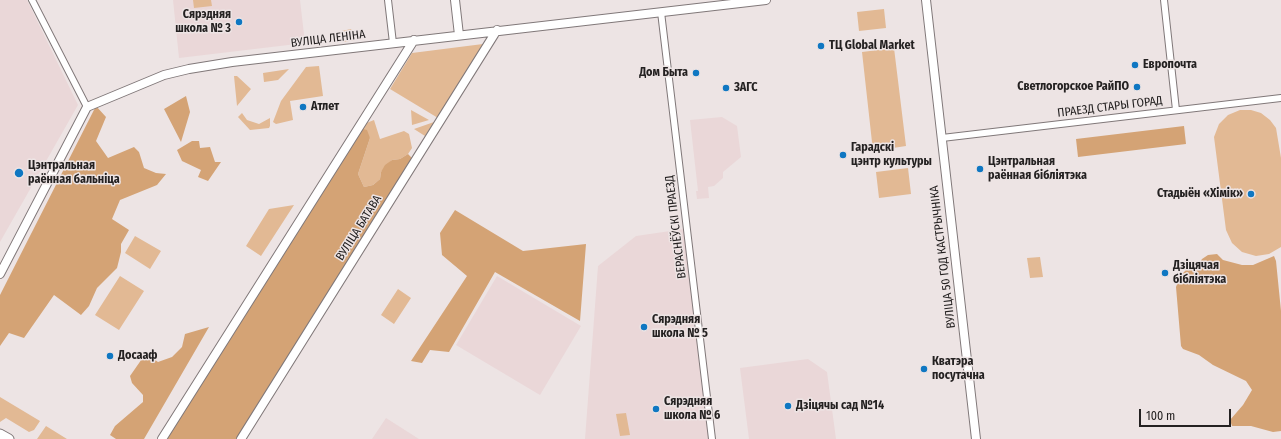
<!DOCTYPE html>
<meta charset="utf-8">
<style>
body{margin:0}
#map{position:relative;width:1281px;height:439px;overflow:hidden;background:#ede4e4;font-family:"Fira Sans Condensed",sans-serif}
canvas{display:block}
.scale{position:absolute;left:1139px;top:409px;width:92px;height:18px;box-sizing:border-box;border:2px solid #242121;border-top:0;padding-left:5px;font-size:12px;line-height:14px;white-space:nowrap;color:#242121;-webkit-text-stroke:3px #ede4e4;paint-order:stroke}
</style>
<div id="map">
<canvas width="1281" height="439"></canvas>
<div class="scale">100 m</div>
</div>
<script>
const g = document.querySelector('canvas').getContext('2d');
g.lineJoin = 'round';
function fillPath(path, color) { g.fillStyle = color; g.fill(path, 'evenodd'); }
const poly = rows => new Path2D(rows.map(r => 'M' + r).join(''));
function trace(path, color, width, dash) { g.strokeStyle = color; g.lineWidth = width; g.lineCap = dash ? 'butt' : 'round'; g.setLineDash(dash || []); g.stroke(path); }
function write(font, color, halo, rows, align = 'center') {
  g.font = font + ' "Fira Sans Condensed",sans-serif'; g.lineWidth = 3; g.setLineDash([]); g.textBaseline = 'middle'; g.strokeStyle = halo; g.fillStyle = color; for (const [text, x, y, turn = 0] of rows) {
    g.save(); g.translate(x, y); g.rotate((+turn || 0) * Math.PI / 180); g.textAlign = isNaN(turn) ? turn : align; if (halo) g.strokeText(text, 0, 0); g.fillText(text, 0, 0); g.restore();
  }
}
const built = poly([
 [0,0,27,0,78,105,0,242],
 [173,0,300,0,305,43,179,58],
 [722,117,737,126,741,157,723,172,723,178,714,186,708,187,709,198,697,199,696,191,698,191,690,120],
 [684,229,709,439,585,439,598,266,636,236],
 [497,276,581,326,540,395,456,345],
 [808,359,827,372,836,439,749,439,740,368],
 [386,418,419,439,372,439]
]);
const green = poly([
 [193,0,211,0,212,6,194,8],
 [884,9,886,28,859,31,857,12],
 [351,29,355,40,343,42,342,31],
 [483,44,438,118,390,89,412,53],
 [894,48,906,146,873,151,862,52],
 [319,66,323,96,290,101,293,120,276,124,273,122,281,101,306,67],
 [289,69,278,80,264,82,263,73],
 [234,76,237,76,251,89,237,106],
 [411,110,429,120,412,125],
 [1240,110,1251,110,1261,113,1270,120,1276,128,1281,158,1281,247,1269,254,1256,256,1242,252,1232,243,1226,230,1214,137,1219,124,1228,115],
 [242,113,247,120,259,124,270,118,270,126,269,128,250,130,238,117],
 [374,120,380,139,404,131,409,134,412,148,408,154,400,159,392,160,381,172,380,179,373,185,364,187,358,174,370,138,359,130,364,124],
 [434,122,425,136,414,129],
 [908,168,911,194,879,198,876,172],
 [294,205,261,256,246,246,269,209],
 [135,236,161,251,150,269,125,253],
 [1040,257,1043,277,1030,278,1027,258],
 [120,276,144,291,119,330,95,315],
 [398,289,411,298,394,324,381,315],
 [0,397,40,421,34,430,29,432,6,418,0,422],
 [626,413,630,435,620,436,616,414],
 [46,426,67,439,37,439]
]);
const forest = poly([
 [186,96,190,112,181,142,164,109],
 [96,106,106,117,96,141,108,158,134,147,139,152,144,168,156,173,166,174,157,185,120,200,112,219,129,230,121,244,121,252,117,268,97,288,89,306,81,315,54,295,24,338,9,333,0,346,0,295],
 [1184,126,1186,144,1078,157,1076,139],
 [363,129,367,130,370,138,358,174,364,187,373,185,380,179,381,172,385,165,392,160,400,159,408,154,413,159,236,439,165,439,359,130],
 [192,141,199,141,200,148,210,147,215,162,221,162,208,181,198,177,201,170,182,161,177,150],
 [455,210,523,251,586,244,580,321,495,272,449,352,430,350,422,363,411,361,467,276,442,255,440,233],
 [1217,254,1223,260,1242,265,1253,265,1274,256,1276,261,1281,311,1281,431,1273,432,1251,426,1232,426,1230,420,1243,405,1252,390,1246,381,1213,365,1199,355,1183,349,1181,346,1176,287,1180,276,1186,270,1196,268,1202,259,1208,255],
 [209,327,144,439,116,439,110,435,115,426,143,402,143,395,132,383,130,376,146,353,158,362,172,357,182,347,185,334]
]);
const minor = poly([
 [32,0,87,107],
 [388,0,393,43],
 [1164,0,1176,110],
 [661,12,712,439],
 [942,138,1281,98]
]);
const tertiary = poly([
 [455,0,459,35],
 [926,0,976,439],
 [0,274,87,107,164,75,189,69,232,62,766,0],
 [162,439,414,40],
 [241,439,497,30]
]);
const secondary = poly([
 [0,434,9,439]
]);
const markers = [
 [239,22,4,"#0f77c2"],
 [821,46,4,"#0f77c2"],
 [1135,65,4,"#0f77c2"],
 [696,73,4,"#0f77c2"],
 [1137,87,4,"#0f77c2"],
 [726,88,4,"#0f77c2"],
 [303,107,4,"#0f77c2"],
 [843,155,4,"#0f77c2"],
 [980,169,4,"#0f77c2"],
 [19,173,5,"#0f77c2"],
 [1251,194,4,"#0f77c2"],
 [1165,273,4,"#0f77c2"],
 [644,327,4,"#0f77c2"],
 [110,356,4,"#0f77c2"],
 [924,369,4,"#0f77c2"],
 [788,406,4,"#0f77c2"],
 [656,409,4,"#0f77c2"]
];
const poiNames = [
 ["Сярэдняя",231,15,"right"],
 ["школа № 3",231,29,"right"],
 ["ТЦ Global Market",829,46],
 ["Европочта",1143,65],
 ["Дом Быта",688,73,"right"],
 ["Светлогорское РайПО",1129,87,"right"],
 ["ЗАГС",734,88],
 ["Атлет",311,107],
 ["Гарадскі",851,148],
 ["цэнтр культуры",851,162],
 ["Цэнтральная",988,162],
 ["раённая бібліятэка",988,176],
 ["Цэнтральная",28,166],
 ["раённая бальніца",28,180],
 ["Стадыён «Хімік»",1243,194,"right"],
 ["Дзіцячая",1173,266],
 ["бібліятэка",1173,280],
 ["Сярэдняя",652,320],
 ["школа № 5",652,334],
 ["Досааф",118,356],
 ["Кватэра",932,362],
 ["посутачна",932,376],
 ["Сярэдняя",664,402],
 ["школа № 6",664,416],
 ["Дзіцячы сад №14",796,406]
];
const streetNames = [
 ["ВУЛІЦА ЛЕНІНА",328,39,-7],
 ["ПРАЕЗД СТАРЫ ГОРАД",1110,107,-7],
 ["ВЕРАСНЁЎСКІ ПРАЕЗД",676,227,-97],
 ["ВУЛІЦА БАТАВА",359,228,-58],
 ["ВУЛІЦА 50 ГОД КАСТРЫЧНІКА",943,257,-97]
];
fillPath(built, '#ead7d8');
fillPath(green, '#e2b994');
fillPath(forest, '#d4a375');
trace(minor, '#807879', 8);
trace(tertiary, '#807879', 10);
trace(secondary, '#807879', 11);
trace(minor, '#fff', 6);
trace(tertiary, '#fff', 8);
trace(secondary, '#fff', 9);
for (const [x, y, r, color] of markers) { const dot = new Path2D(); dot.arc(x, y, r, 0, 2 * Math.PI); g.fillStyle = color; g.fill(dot); trace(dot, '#ede4e4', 1.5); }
write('bold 12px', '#242121', '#ede4e4', poiNames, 'left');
write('12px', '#242121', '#ede4e4', streetNames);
</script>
